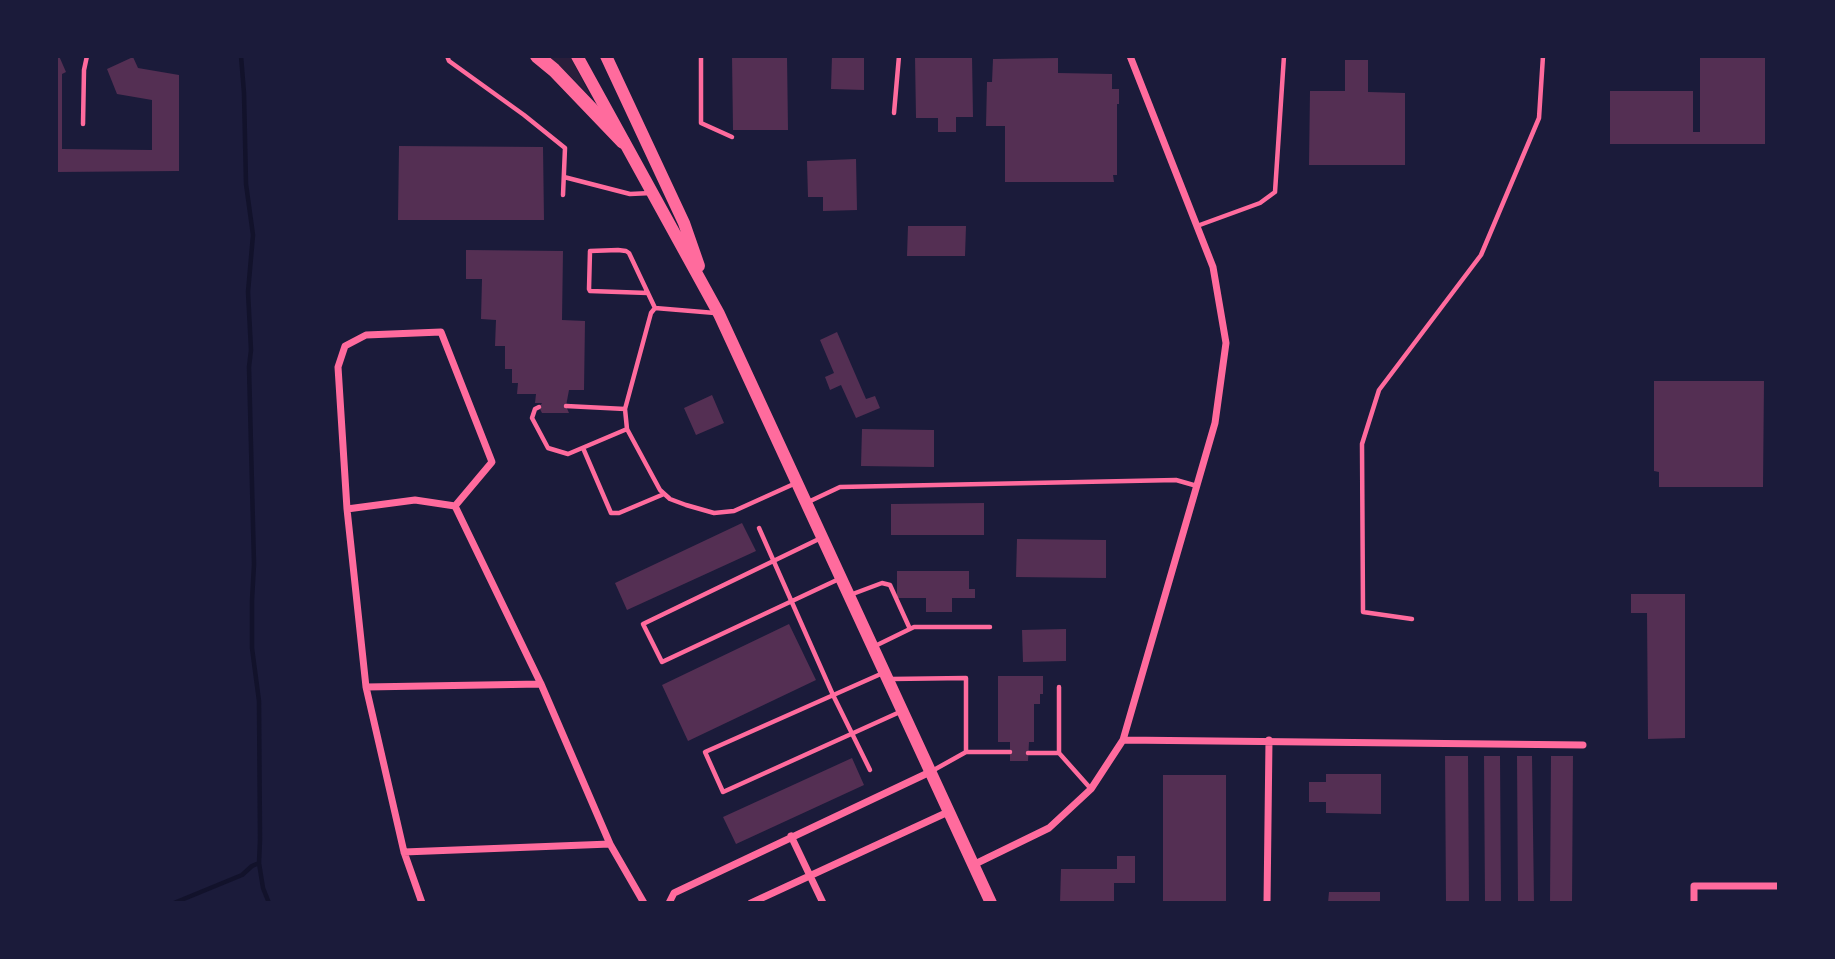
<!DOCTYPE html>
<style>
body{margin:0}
#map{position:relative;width:1835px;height:959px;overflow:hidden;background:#1b1b3a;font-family:"PT Sans Narrow",sans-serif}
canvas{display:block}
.frame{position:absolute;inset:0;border:58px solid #1b1b3a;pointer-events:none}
</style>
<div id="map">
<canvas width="1835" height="959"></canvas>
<div class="frame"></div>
</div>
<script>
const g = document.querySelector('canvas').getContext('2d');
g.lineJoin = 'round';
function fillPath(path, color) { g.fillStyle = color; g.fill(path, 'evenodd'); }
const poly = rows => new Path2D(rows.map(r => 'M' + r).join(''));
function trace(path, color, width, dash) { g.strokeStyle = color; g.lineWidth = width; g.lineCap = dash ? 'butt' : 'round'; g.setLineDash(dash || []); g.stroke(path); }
const green = poly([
 [549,56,570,56,591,97,571,77]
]);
const stream = poly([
 [241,56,244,93,246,184,253,235,248,292,251,350,249,367,254,564,252,600,252,648,259,701,260,840,259,863,263,888,269,903],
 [174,903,242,875,252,866,259,863]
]);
const building = poly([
 [56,56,59,56,66,72,62,74,62,149,152,150,152,100,117,94,107,69,133,57,138,68,179,75,179,171,56,172],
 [732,56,787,56,788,130,733,130],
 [832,56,864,56,864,90,831,89],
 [915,56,972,56,973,117,956,117,956,132,938,132,938,118,916,118],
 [1700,56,1765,56,1765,144,1610,144,1610,91,1693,91,1693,132,1700,132],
 [1058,58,1058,73,1112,74,1112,89,1119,89,1119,104,1117,104,1117,175,1113,175,1114,182,1005,182,1005,126,986,126,987,82,992,82,993,59],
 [1345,60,1368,60,1368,92,1405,93,1405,165,1309,165,1310,91,1345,91],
 [399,146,543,147,544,220,398,220],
 [856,159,857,210,823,211,823,197,808,197,807,161],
 [908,226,966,226,965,256,907,256],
 [466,250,563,251,562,320,585,321,584,390,569,390,566,406,569,413,542,413,539,407,542,403,535,403,536,394,517,394,518,383,512,383,512,369,505,369,505,346,495,346,496,320,481,319,482,279,466,279],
 [837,332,866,399,875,396,880,408,856,418,841,385,830,390,825,377,834,373,820,340],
 [1654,381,1764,381,1763,487,1659,487,1659,472,1654,471],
 [712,395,724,423,696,435,684,408],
 [862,429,934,430,934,467,861,466],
 [984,503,984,535,891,535,891,504],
 [742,523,756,551,627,610,615,583],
 [1017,539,1106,540,1106,578,1016,577],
 [897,571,969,571,969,589,975,589,975,598,952,598,952,612,926,612,926,598,897,598],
 [1631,594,1685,594,1685,738,1648,739,1647,613,1631,613],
 [789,624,816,680,688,741,662,685],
 [1066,629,1066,661,1023,662,1022,630],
 [998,676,1043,676,1043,694,1040,694,1040,704,1034,704,1034,742,1029,742,1028,761,1010,761,1010,742,998,742],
 [1445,756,1468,756,1469,903,1446,903],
 [1484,756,1500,756,1501,903,1485,903],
 [1517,756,1532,756,1534,903,1518,903],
 [1551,756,1573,756,1572,903,1550,903],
 [852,758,864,785,736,844,723,817],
 [1326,774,1381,774,1381,814,1326,813,1326,802,1309,802,1309,782,1326,782],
 [1163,775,1226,775,1226,903,1163,903],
 [1117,856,1135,856,1135,883,1114,883,1114,903,1060,903,1061,869,1117,869],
 [1329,892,1380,892,1380,903,1328,903]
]);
const service = poly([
 [447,56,449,61,524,115,565,148,563,195],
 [701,56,701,123,732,137],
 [894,113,899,56],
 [83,124,84,70,87,56],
 [564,177,630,194,651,193],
 [1197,226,1260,203,1275,192,1284,56],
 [648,293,590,291,589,289,590,251,618,250,626,251,629,253,655,308],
 [715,313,655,308,651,313,625,409,627,429,660,490,670,499,686,505,714,513,734,511,796,483],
 [566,406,625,409],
 [539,407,535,409,532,418,548,448,568,454,627,429],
 [583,448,611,513,619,513,664,494],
 [806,503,840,487,1176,480,1197,486],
 [759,528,833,695,870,770],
 [821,538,643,624,662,662,839,579],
 [850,595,882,583,890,585,910,629],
 [1412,619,1363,612,1362,444,1379,390,1481,255,1539,118,1543,56],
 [873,647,914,627,990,627],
 [883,673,705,752,723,792,902,711],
 [891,679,966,678,966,752,932,771],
 [1059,687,1059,753,1091,789],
 [966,752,1010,752],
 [1028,753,1059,753]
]);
const minor = poly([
 [455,506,541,684,610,844,644,903],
 [347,509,415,500,455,506,492,462,441,332,366,335,345,346,338,367,347,509,366,687,404,852,422,903],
 [366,687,541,684],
 [1123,740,1583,745],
 [791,836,823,903],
 [404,852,610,844],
 [973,865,1049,828,1091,789,1123,740,1215,423,1226,343,1213,267,1130,56],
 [669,903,674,893,930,772],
 [751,903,948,812],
 [1267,903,1269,740],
 [1694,903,1694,886,1779,886]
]);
const primary = poly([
 [577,56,719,314,991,903],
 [606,56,684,223,699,266]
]);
const trunk = poly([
 [537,56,554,70,623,142]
]);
fillPath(green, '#2a1e3b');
trace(stream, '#12122b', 4.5);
fillPath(building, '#542f53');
trace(service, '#ff6b9d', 4.5);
trace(minor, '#ff6b9d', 7);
trace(primary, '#ff6b9d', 12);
trace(trunk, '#ff6b9d', 14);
</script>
